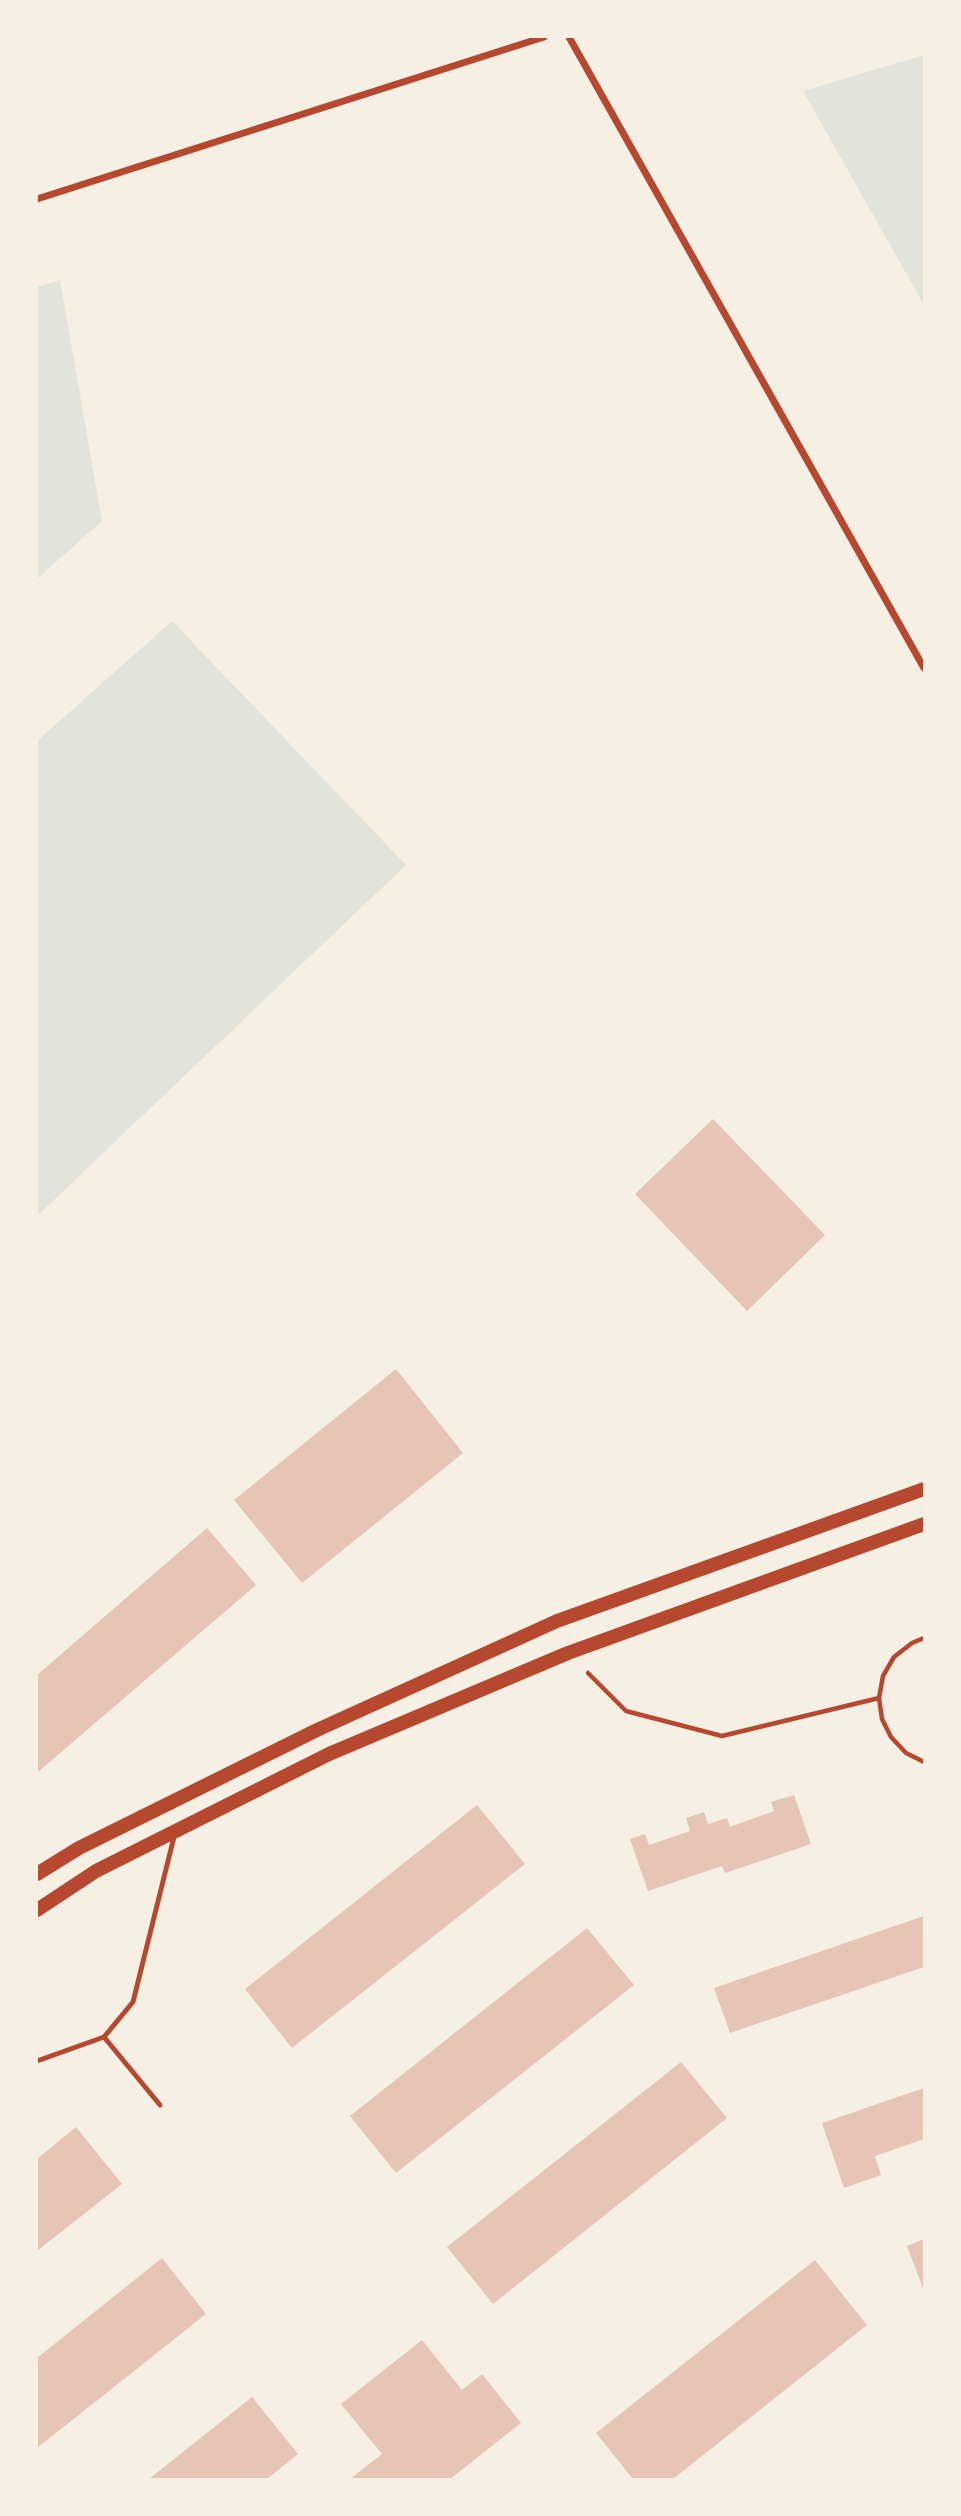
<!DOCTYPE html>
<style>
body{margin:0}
#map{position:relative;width:961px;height:2516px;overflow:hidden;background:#f6efe4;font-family:Ubuntu,sans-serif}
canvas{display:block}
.frame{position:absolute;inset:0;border:38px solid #f6efe4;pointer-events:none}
</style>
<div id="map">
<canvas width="961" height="2516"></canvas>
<div class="frame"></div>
</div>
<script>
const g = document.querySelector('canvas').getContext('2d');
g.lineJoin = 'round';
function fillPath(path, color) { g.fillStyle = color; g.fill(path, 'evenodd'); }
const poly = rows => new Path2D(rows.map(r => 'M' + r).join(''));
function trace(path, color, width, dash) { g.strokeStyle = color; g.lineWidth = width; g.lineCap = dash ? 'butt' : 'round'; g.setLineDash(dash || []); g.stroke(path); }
const green = poly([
 [924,55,924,305,803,91],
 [60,280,102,521,37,579,37,287],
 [172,621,406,865,37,1216,37,741]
]);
const building = poly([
 [713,1119,825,1235,747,1311,635,1194],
 [396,1369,463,1453,302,1583,234,1500],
 [207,1528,256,1585,38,1772,37,1675],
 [794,1795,811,1844,725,1873,722,1866,648,1891,630,1839,645,1834,649,1845,690,1831,686,1818,704,1812,708,1824,727,1818,730,1827,774,1811,771,1802],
 [477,1805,525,1864,292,2048,245,1989],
 [924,1916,924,1967,730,2033,714,1988],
 [587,1928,634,1985,396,2173,350,2116],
 [681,2062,727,2118,493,2304,447,2247],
 [924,2088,924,2139,875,2156,881,2175,844,2188,822,2123],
 [76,2127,122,2184,37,2251,37,2159],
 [924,2239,924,2291,907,2246],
 [162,2258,206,2314,37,2448,37,2358],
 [815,2260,867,2325,673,2479,633,2479,596,2433],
 [422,2340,462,2390,482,2374,521,2423,450,2479,350,2479,382,2454,341,2404],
 [252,2397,298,2454,267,2479,149,2479]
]);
const path = poly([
 [924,1638,912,1643,894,1657,883,1676,879,1698,882,1719,891,1737,906,1753,924,1762],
 [588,1673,626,1711,722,1736,879,1698]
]);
const service = poly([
 [104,2037,160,2105],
 [37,2061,104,2037,133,2002,175,1833]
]);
const minor = poly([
 [569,37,924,668],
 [37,199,544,37]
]);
const secondary = poly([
 [37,1874,79,1848,317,1730,557,1621,924,1489],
 [37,1910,96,1871,329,1754,568,1653,924,1524]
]);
fillPath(green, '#e2e4dc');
fillPath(building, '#e6c5b7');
trace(path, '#b5482f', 4.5);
trace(service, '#b5482f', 5);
trace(minor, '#b5482f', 7);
trace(secondary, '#b5482f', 14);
</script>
